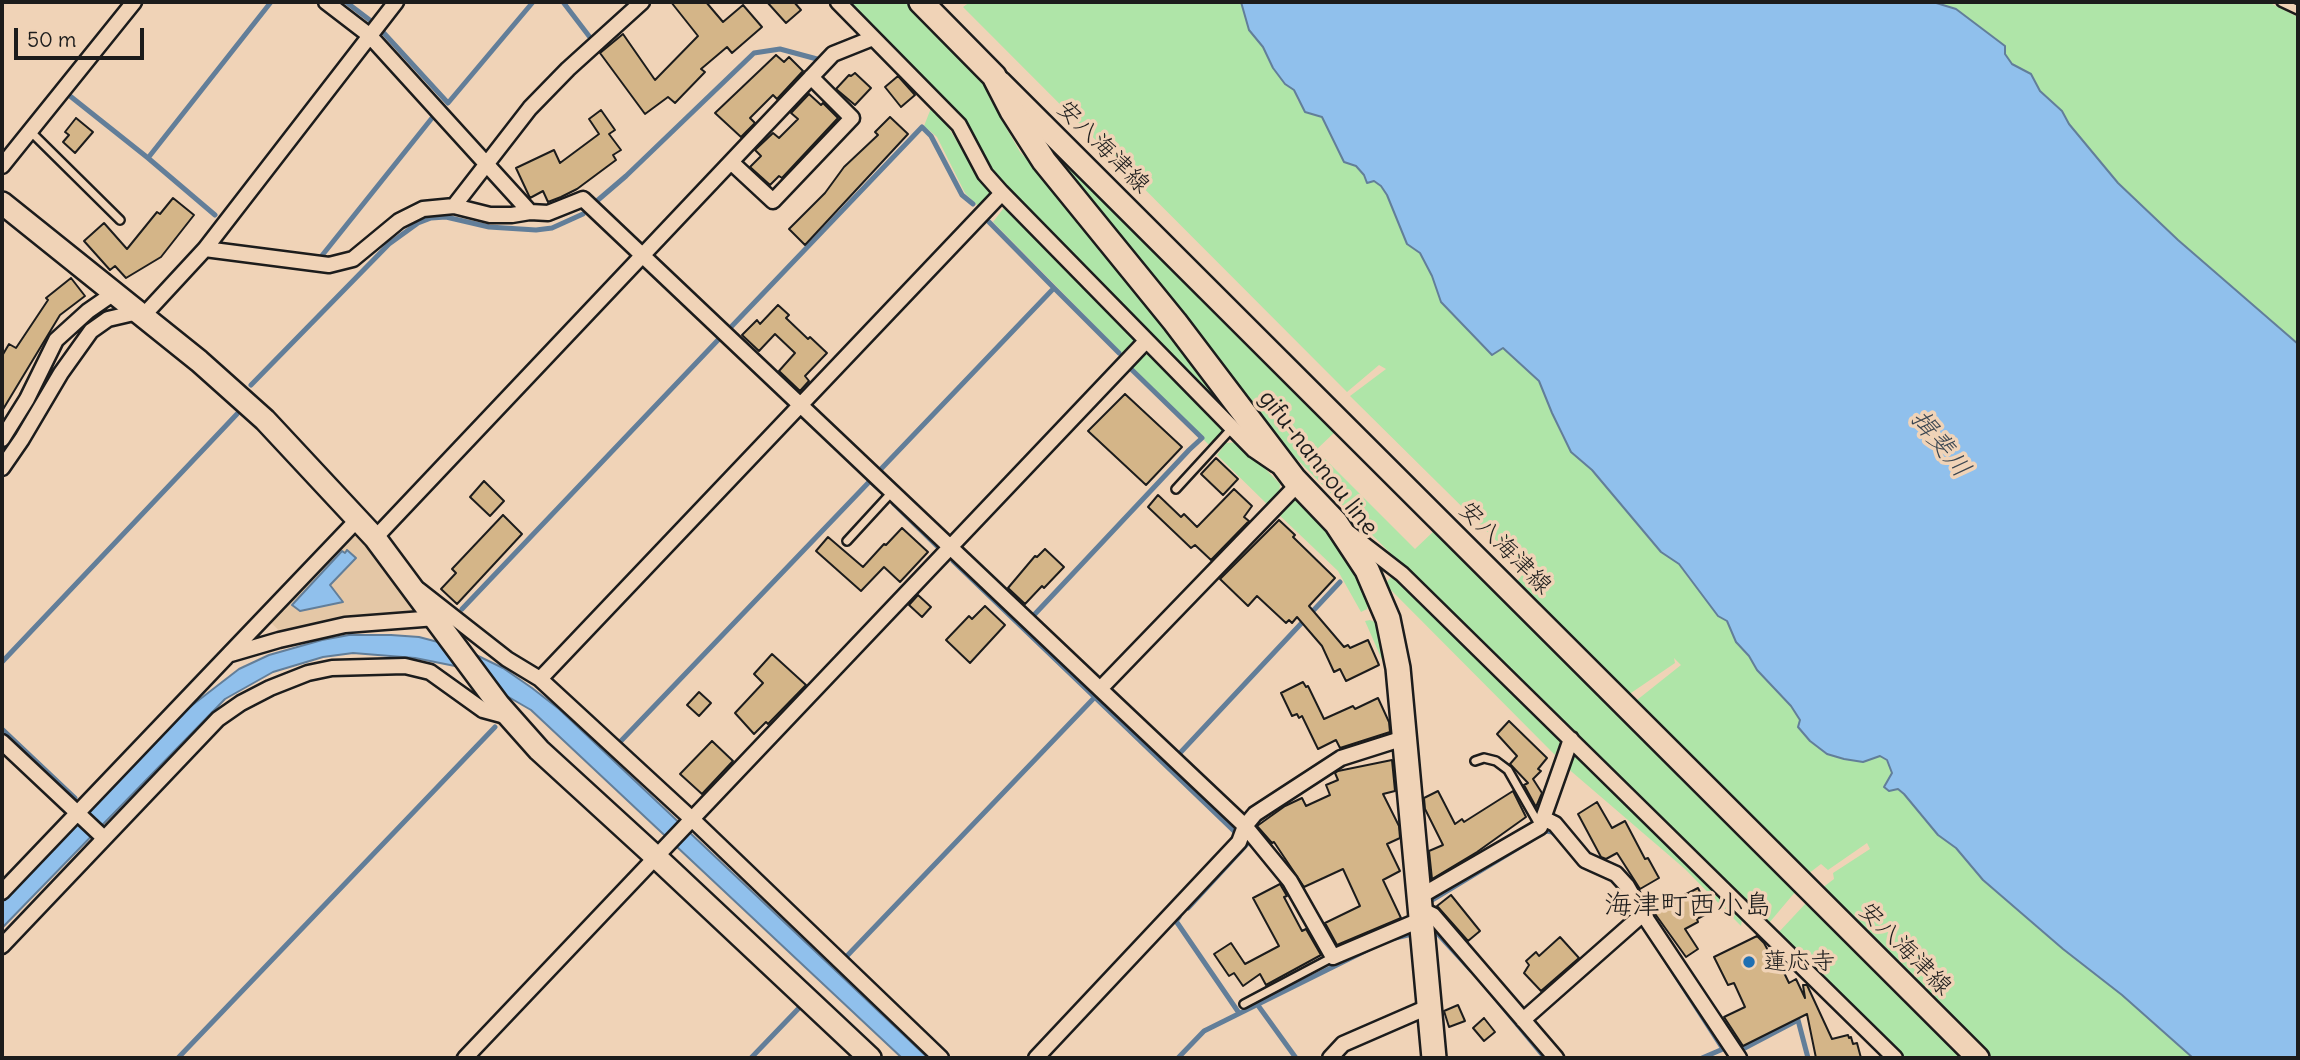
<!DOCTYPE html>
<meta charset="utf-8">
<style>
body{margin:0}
#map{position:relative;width:2300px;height:1060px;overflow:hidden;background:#f0d3b7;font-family:Delius,sans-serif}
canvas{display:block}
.frame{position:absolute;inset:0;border:4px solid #1c1c1c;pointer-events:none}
.scale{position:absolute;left:14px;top:28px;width:130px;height:32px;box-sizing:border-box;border:4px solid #1c1c1c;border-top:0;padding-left:9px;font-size:21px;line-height:24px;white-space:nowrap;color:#1c1c1c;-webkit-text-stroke:5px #f0d3b7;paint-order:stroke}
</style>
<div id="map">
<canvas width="2300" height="1060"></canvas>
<div class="frame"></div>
<div class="scale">50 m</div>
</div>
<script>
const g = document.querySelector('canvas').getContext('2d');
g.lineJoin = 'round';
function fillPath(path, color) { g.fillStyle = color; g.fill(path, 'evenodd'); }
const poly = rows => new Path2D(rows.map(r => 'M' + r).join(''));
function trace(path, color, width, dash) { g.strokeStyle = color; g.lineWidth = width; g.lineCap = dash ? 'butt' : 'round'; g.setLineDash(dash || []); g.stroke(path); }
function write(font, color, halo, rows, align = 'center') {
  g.font = font + ' Delius,"Klee One",sans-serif'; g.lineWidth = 7; g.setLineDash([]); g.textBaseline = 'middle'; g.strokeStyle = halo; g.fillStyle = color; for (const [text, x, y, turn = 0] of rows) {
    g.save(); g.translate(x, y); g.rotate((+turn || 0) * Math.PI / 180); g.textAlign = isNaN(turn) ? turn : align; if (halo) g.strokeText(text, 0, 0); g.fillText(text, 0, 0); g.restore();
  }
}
const built = poly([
 [356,534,414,611,383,619,283,634,268,620,348,536]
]);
const green = poly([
 [848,2,908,2,980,75,990,99,1020,152,1068,202,1247,431,1243,434,990,171,963,118],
 [970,2,1241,2,1249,30,1263,47,1273,68,1285,84,1294,90,1298,101,1322,117,1344,161,1356,166,1365,175,1381,186,1387,195,1407,244,1420,253,1432,276,1441,302,1492,355,1503,348,1539,381,1562,436,1580,460,1592,470,1618,499,1649,539,1661,552,1679,564,1689,579,1708,599,1718,616,1727,621,1736,642,1749,656,1757,670,1791,706,1800,720,1798,727,1810,741,1827,754,1863,762,1881,756,1887,761,1893,773,1884,787,1898,789,1904,794,1938,835,1956,848,1983,880,2063,949,2122,995,2193,1058,1993,1058,1822,888,1834,879,1833,873,1870,849,1867,843,1828,870,1821,864,1808,874,1637,700,1681,665,1674,658,1675,663,1628,695,1516,583,1526,570,1350,396,1386,369,1379,365,1347,392,963,7],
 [1933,2,2268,2,2298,17,2298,344,2178,240,2118,183,2069,124,2062,111,2040,91,2031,74,2012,64,2005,54,1956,9],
 [933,103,991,196,980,208,965,193,937,137,924,126],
 [1041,136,1336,431,1316,450,1415,549,1435,530,1796,891,1769,923,1406,569,1270,432,1184,316],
 [1006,205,1135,334,1134,348,1125,356,993,222],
 [1141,355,1152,355,1222,423,1222,434,1210,446,1130,366],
 [1239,442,1280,484,1279,495,1269,506,1217,455,1226,443],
 [1297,499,1327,529,1353,565,1369,601,1367,609,1361,612,1338,571,1276,512,1287,501],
 [1391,577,1398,579,1558,736,1560,743,1555,755,1385,584],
 [1370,620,1377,623,1390,678,1365,621],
 [1572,754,1577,755,1743,914,1741,926,1685,869,1565,766],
 [1807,902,1964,1058,1903,1058,1778,933]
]);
const water = poly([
 [1241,2,1933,2,1956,9,2005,46,2005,54,2012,64,2031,74,2040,91,2062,111,2069,124,2118,183,2178,240,2298,344,2298,1058,2193,1058,2122,995,2063,949,1983,880,1956,848,1938,835,1904,794,1898,789,1889,791,1884,787,1892,773,1887,760,1880,756,1863,762,1844,759,1827,754,1810,741,1798,727,1800,720,1791,706,1757,670,1749,656,1736,642,1727,621,1718,616,1679,564,1661,552,1592,470,1571,452,1552,413,1539,381,1503,348,1492,355,1441,302,1432,276,1420,253,1407,244,1387,195,1381,186,1374,181,1367,183,1364,175,1356,166,1344,162,1322,117,1305,112,1294,90,1285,84,1273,68,1263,47,1249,30,1241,2],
 [347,550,356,558,330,585,343,602,300,611,292,605,342,551,345,553,347,550],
 [349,635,391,635,419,637,438,642,472,653,503,668,532,688,559,709,928,1058,902,1058,531,710,455,666,415,658,353,653,323,657,273,672,225,699,2,928,2,902,182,713,239,669,269,655,322,640,349,635]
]);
const stream = poly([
 [346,2,371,21],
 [563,2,592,40],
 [382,31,448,103,533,2],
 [70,96,148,158,215,215],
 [148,158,271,2],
 [598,200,626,176,754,53,780,49,817,59],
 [320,258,432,118],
 [1054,288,1119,353],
 [731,327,922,127,931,136,962,195,973,204],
 [251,385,389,244,418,223,431,218,446,217,489,227,536,230,552,228,583,214],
 [881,469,1054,288,989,222],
 [894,504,939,548],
 [953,561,1235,832],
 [462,609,718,340],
 [1034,615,1189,450,1202,438,1129,367],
 [2,662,237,414],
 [2,729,75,798],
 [619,743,870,481,881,491],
 [1180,753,1340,582],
 [1540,835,1546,831,1552,832,1558,837],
 [1615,881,1633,911],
 [1432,900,1531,840],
 [1188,908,1247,844],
 [1179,917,1176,921,1239,1013],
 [1431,932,1438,934,1471,970],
 [1391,939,1412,934],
 [1661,953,1723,1049,1702,1058],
 [845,958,1094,698],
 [1487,988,1545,1058],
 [1257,1004,1296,1058],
 [1739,1051,1798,1020,1808,1058],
 [178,1058,495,727],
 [751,1058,799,1008],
 [1178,1058,1204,1031,1369,949]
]);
const building = poly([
 [671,2,706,2,723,22,743,5,762,27,732,53,727,47,701,69,705,72,675,103,668,97,645,114,600,53,623,34,655,80,698,36,671,2],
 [767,2,794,2,801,10,786,23,767,2],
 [776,55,784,62,789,57,803,71,777,99,773,95,750,118,755,123,741,137,715,113,776,55],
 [855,73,871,88,855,105,836,89,849,75,851,76,855,73],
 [898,76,915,95,901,107,885,87,898,76],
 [809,94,821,105,823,103,838,118,782,178,779,176,770,185,750,167,761,156,755,150,773,133,779,138,798,119,791,113,809,94],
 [601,110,615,130,609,134,621,150,613,155,616,160,577,189,561,197,548,202,543,191,530,198,516,168,554,150,560,163,599,134,589,119,601,110],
 [890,117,908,134,805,245,789,229,825,193,844,167,878,135,875,132,890,117],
 [76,118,93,132,75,153,63,142,69,135,65,132,76,118],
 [173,198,194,215,161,257,126,278,115,266,110,270,84,241,104,223,127,249,157,212,160,214,173,198],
 [71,278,85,296,60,315,2,411,2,356,9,344,16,348,48,300,46,298,71,278],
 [778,305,789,315,786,318,808,339,810,337,827,353,805,376,809,381,800,391,779,371,795,353,775,334,759,351,742,335,757,320,760,324,778,305],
 [1125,394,1182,447,1146,485,1088,431,1125,394],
 [1216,458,1238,479,1223,495,1201,474,1216,458],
 [484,481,504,501,490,516,470,497,484,481],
 [1234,489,1252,506,1244,517,1249,521,1211,560,1195,545,1191,548,1148,507,1158,495,1181,517,1184,514,1197,527,1234,489],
 [503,515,522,534,457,604,441,589,456,573,452,569,503,515],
 [1279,520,1295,535,1293,537,1335,578,1309,606,1344,647,1348,645,1350,648,1368,640,1379,665,1346,681,1340,669,1334,672,1322,646,1297,617,1292,623,1289,620,1286,623,1257,596,1248,606,1220,579,1279,520],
 [902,528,928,552,900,582,884,567,861,591,816,551,828,537,863,567,884,544,886,545,902,528],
 [1045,549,1064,567,1044,588,1042,586,1025,604,1008,588,1035,556,1037,557,1045,549],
 [918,595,931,607,922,617,909,605,918,595],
 [985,606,1005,625,970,663,946,640,969,616,972,619,985,606],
 [772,654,806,685,768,724,766,722,754,734,735,713,763,683,754,674,772,654],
 [1303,682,1306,687,1308,686,1324,719,1353,706,1355,709,1378,698,1389,722,1390,732,1340,748,1336,740,1318,749,1302,716,1299,718,1297,714,1292,716,1281,693,1303,682],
 [699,692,711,703,699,716,687,705,699,692],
 [1509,721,1547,758,1538,769,1541,771,1533,779,1542,793,1536,807,1524,785,1528,783,1510,764,1517,756,1497,734,1509,721],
 [712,741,733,761,702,794,680,774,712,741],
 [1392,760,1395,791,1383,794,1399,826,1400,838,1387,844,1400,871,1383,880,1401,918,1337,945,1325,923,1360,906,1343,869,1304,887,1274,842,1272,843,1257,826,1285,806,1302,798,1306,806,1330,795,1326,785,1338,780,1335,773,1338,771,1392,760],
 [1438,791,1455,824,1462,819,1464,822,1513,791,1526,817,1477,852,1432,879,1429,851,1443,845,1425,809,1424,798,1438,791],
 [1597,802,1612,828,1625,821,1645,859,1648,858,1659,878,1640,889,1617,853,1606,859,1601,857,1578,814,1597,802],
 [1280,884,1287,896,1284,897,1302,931,1306,929,1321,955,1266,985,1260,974,1243,986,1234,973,1229,976,1214,954,1231,943,1245,964,1279,946,1253,898,1280,884],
 [1698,888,1710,912,1697,919,1698,922,1685,929,1698,949,1686,957,1653,911,1698,888],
 [1451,895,1480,931,1468,941,1437,906,1451,895],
 [1757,936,1764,943,1770,954,1774,952,1789,983,1796,979,1805,998,1803,985,1807,985,1832,1039,1848,1035,1849,1038,1851,1037,1853,1044,1857,1043,1861,1058,1816,1058,1807,1014,1743,1046,1724,1017,1745,1007,1734,983,1728,985,1714,957,1757,936],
 [1560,937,1579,958,1541,991,1524,973,1529,965,1526,961,1536,952,1539,956,1560,937],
 [1458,1005,1465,1021,1449,1027,1444,1011,1458,1005],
 [1484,1018,1495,1032,1484,1041,1473,1028,1484,1018]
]);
const lane = poly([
 [2281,2,2298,10],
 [30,131,120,220],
 [1176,489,1232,428],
 [847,541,892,492],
 [1475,761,1484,758,1496,761,1508,770,1540,826],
 [1244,1004,1333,957]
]);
const street = poly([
 [326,2,369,35,530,212,548,213,583,199,1100,689,1245,826,1290,881,1333,957,1420,920],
 [838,2,959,125,985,174,1001,192,1254,450,1276,465],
 [731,162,773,201,852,118,811,77],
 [2,166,134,2],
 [454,206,530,108,568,69,642,2],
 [205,249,329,265,353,259,399,221,423,209,454,206,490,215,512,215,530,212],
 [143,316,205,249,396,2],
 [2,439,27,399,56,340,88,311,114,293],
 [2,468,22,439,61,373,91,331,108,319,138,312],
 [1349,533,1402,574,1895,1058],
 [375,538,833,54,873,38],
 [419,590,507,659,540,679,693,820,941,1058],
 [231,654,279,640,345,625,436,618],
 [540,679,1002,193],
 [1100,689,1299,483],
 [2,742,104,838],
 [1543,818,1555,824,1585,860,1616,874,1627,886,1643,914],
 [2,892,358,519],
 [1419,897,1540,827,1571,739],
 [1420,909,1433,915,1556,1058],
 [2,946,218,719,241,703,270,688,308,673,332,668,405,666,430,672,483,710,509,717],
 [1523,1020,1643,914,1739,1058],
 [465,1058,1146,341],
 [1036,1058,1239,842,1245,826,1255,814,1341,758,1404,738],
 [1330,1058,1343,1044,1428,1007]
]);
const secondary = poly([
 [1000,82,1978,1058],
 [2,203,199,361,265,420,375,538,499,705,539,750,657,858,870,1058]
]);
const primary = poly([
 [921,2,994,76,1012,111,1044,161,1175,322,1294,479,1336,523,1367,570,1388,619,1398,668,1434,1058]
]);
const markers = [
 [1749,962,7,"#1f6fb2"]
];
const streetNames = [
 ["安八海津線",1103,147,45],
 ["gifu-nannou line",1318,463,52],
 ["安八海津線",1505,548,45],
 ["安八海津線",1905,949,45]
];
const poiNames = [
 ["蓮応寺",1763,962]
];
const waterNames = [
 ["揖斐川",1940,444,51]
];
const quarterNames = [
 ["海津町西小島",1688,906]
];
fillPath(built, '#e4c7a6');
fillPath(green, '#afe5a8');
fillPath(water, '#90c0ec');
trace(water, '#627e99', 2);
trace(stream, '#627e99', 5);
fillPath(building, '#d4b588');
trace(building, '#1c1c1c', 2);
trace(lane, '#1c1c1c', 12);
trace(street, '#1c1c1c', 19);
trace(secondary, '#1c1c1c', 26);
trace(primary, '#1c1c1c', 28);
trace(lane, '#f0d3b7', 7);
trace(street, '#f0d3b7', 14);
trace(secondary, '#f0d3b7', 21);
trace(primary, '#f0d3b7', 23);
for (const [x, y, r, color] of markers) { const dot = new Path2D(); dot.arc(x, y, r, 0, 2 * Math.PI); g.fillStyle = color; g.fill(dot); trace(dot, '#f0d3b7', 2.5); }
write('24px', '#1c1c1c', '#f0d3b7', streetNames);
write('24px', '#1c1c1c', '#f0d3b7', poiNames, 'left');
write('italic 26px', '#394550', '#f0d3b7', waterNames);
write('28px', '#1c1c1c', '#f0d3b7', quarterNames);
</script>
